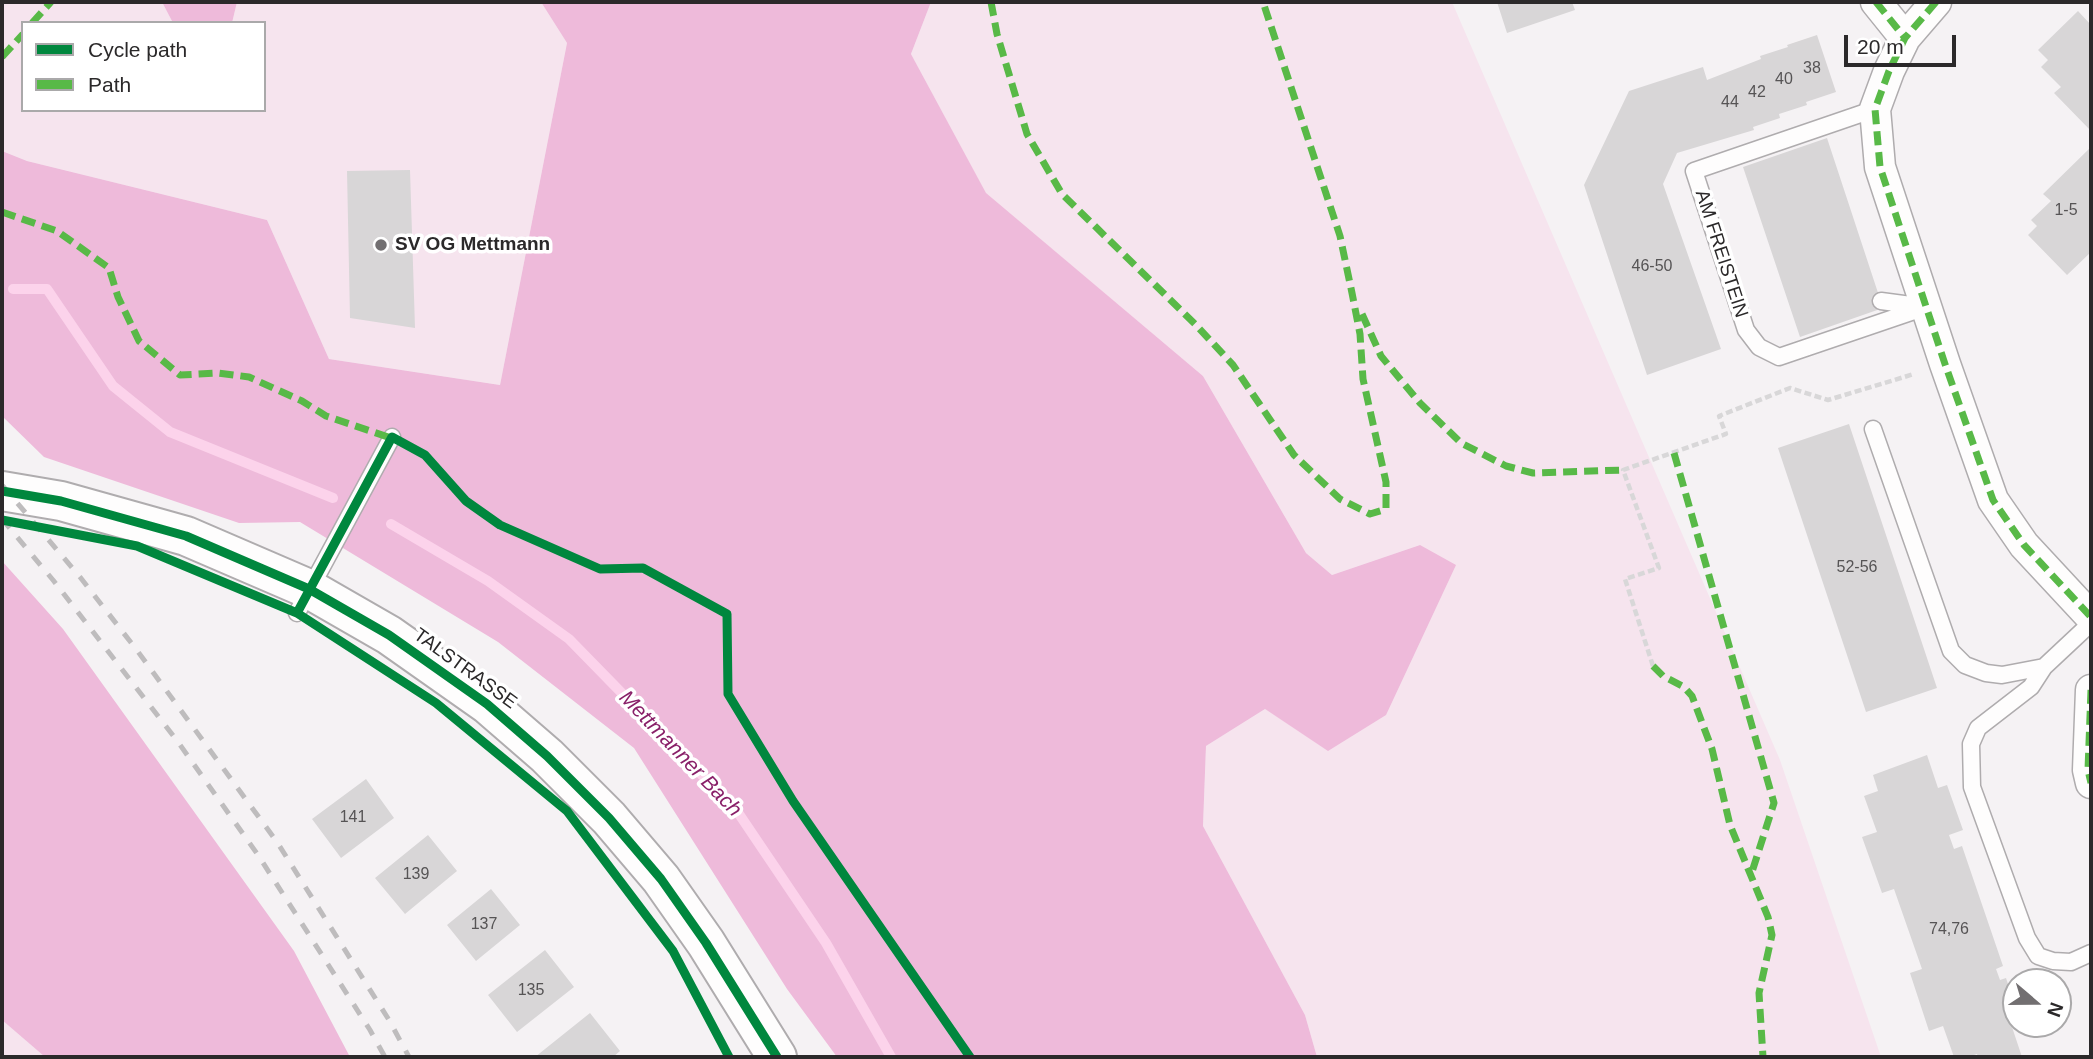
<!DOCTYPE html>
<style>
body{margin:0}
#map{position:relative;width:2093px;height:1059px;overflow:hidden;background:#f5f2f4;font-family:Arial,sans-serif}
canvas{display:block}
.frame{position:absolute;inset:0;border:4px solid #2b292a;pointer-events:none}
.legend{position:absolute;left:21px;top:21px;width:245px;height:91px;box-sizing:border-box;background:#fff;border:2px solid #aaa9aa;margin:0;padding:9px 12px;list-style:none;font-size:21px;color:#2b292a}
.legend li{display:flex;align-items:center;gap:14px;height:35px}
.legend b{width:35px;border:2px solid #aaa9aa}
.north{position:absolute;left:2002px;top:968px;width:70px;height:70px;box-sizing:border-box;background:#fff;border:2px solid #aaa9aa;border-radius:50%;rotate:110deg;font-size:19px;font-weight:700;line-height:28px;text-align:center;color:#2b292a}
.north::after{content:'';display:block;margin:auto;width:24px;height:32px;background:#726f71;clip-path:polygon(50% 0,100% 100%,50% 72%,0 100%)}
.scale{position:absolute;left:1844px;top:35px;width:112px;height:32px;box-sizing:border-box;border:4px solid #2b292a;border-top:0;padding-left:9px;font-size:21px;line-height:24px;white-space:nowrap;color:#2b292a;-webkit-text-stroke:5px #fff;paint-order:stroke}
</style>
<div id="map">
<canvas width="2093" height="1059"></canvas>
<div class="frame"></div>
<ul class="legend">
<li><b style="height:9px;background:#00873e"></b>Cycle path</li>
<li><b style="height:9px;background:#58b947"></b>Path</li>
</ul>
<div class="north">N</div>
<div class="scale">20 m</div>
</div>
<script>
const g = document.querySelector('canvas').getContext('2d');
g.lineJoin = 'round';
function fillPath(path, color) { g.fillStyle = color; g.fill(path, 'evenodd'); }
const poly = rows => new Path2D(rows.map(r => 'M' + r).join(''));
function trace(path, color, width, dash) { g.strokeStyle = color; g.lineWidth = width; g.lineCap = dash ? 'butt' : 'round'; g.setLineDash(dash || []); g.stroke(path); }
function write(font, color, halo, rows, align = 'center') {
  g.font = font + ' Arial,sans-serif'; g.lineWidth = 7; g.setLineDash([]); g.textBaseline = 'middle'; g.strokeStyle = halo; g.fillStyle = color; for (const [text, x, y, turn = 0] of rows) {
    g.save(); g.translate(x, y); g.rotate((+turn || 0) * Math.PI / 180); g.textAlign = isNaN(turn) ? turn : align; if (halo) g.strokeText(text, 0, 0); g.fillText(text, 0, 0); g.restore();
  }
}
const green = poly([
 [2,2,162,2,173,23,23,23,23,110,264,110,264,23,232,23,237,2,541,2,567,43,500,385,329,359,267,220,27,161,2,151],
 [931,2,1452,2,1780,760,1881,1057,1317,1057,1305,1015,1203,826,1206,746,1265,709,1328,750,1420,545,1332,575,1306,553,1203,376,986,194,911,54],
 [2,1020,45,1057,2,1057]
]);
const forest = poly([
 [162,2,237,2,232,23,173,23],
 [541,2,931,2,911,54,986,193,1203,376,1306,553,1332,575,1420,545,1456,565,1386,715,1328,751,1265,709,1206,746,1203,826,1305,1015,1317,1057,837,1057,787,989,634,748,498,642,300,522,239,523,44,457,2,416,2,151,27,161,267,220,329,359,500,385,567,43],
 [2,561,63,629,294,951,350,1057,45,1057,2,1020]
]);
const stream = poly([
 [13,289,47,289,113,386,170,432,333,498],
 [391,524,488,581,569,639,737,811,826,943,891,1057]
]);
const building = poly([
 [1497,2,1572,2,1575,10,1507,33],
 [2078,11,2091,25,2091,131,2054,93,2061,87,2041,67,2048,60,2038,50],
 [1817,35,1836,92,1806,102,1807,105,1779,114,1780,118,1753,127,1754,130,1677,153,1663,184,1721,349,1647,375,1584,185,1629,91,1703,67,1707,80,1761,59,1760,56,1788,47,1787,45],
 [1827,138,1883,308,1800,337,1743,167],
 [2091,147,2091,252,2067,275,2028,235,2037,226,2031,220,2051,201,2043,194],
 [410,170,415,328,350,318,347,171],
 [1849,424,1937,688,1866,712,1778,448],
 [1927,755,1938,788,1947,785,1963,830,1949,835,1954,849,1962,846,2003,966,1996,969,2000,980,2006,978,2016,1008,2016,1026,2012,1027,2022,1057,1978,1057,1977,1054,1968,1057,1954,1057,1943,1026,1929,1031,1910,973,1922,969,1894,889,1882,893,1862,837,1877,832,1864,796,1878,791,1873,775],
 [366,779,394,818,341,858,312,819],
 [428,835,457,871,405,914,375,878],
 [491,889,520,925,476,961,447,925],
 [545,950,574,987,517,1032,488,995],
 [590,1013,620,1051,613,1057,535,1057]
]);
const path = poly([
 [1653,666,1625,579,1659,568,1623,470,1726,434,1719,416,1790,388,1828,400,1914,374]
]);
const service = poly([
 [1875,109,1694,171,1746,330,1759,347,1779,357,1926,307,1881,301],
 [1873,429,1951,651,1965,665,1986,673,2002,675,2044,667],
 [297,613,392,437],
 [2091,623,2044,667,2031,687,1978,728,1971,744,1972,787,2027,938,2038,956,2053,961,2071,962,2091,953]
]);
const minor = poly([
 [1876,2,1905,38],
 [1936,2,1905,38,1889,71,1875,109,1880,167,1945,364,1993,500,2024,545,2091,617],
 [2091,690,2088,770,2091,783]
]);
const secondary = poly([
 [2,491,61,501,186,536,309,589,389,635,487,704,547,756,609,818,661,879,706,943,777,1057]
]);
const rail = poly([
 [2,485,80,577,136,649,277,842,389,1020,409,1057],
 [2,519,53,580,178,742,258,855,370,1030,385,1057]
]);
const quiet = poly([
 [991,2,997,34,1027,134,1062,194,1196,325,1233,365,1294,455,1340,499,1370,514,1386,509,1386,482,1363,379,1360,334,1352,293,1340,236,1263,2],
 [1876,2,1905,38],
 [1936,2,1905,38,1889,71,1875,109,1880,167,1945,364,1993,500,2024,545,2091,617],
 [32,23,51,2],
 [2,57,23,34],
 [2,212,57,231,109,268,118,297,139,341,180,375,218,373,249,377,302,401,326,416,397,440],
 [1362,314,1381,356,1420,403,1461,443,1506,466,1533,473,1623,470],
 [1674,453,1774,803,1751,875],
 [1653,666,1663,676,1684,687,1692,696,1712,749,1730,825,1768,917,1772,935,1759,993,1763,1057],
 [2091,690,2088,770,2091,783]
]);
const cycleway = poly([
 [2,491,61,501,186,536,309,589,389,635,487,704,547,756,609,818,661,879,706,943,777,1057],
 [2,520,137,546,297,613,436,703,567,811,673,951,729,1057],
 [297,613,392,437,425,455,466,501,500,525,600,569,643,568,727,614,728,694,793,801,970,1057]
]);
const markers = [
 [381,245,7,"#726f71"]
];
const numberNames = [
 ["38",1812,69],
 ["40",1784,80],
 ["42",1757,93],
 ["44",1730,103],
 ["1-5",2066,211],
 ["46-50",1652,267],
 ["52-56",1857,568],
 ["141",353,818],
 ["139",416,875],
 ["137",484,925],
 ["74,76",1949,930],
 ["135",531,991]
];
const poiNames = [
 ["SV OG Mettmann",395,245]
];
const streetNames = [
 ["AM FREISTEIN",1721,254,72],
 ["TALSTRASSE",465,669,36]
];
const waterNames = [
 ["Mettmanner Bach",680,754,46]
];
fillPath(green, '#f6e4ee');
fillPath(forest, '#eebada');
trace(stream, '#fcd3eb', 10);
fillPath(building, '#d8d6d7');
trace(service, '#afacae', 19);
trace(minor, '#afacae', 33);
trace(secondary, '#afacae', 42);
trace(path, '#d8d7d8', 4.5, [7, 3.5]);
trace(service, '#fefdfd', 16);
trace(minor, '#fefdfd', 30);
trace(secondary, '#fefdfd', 38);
trace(rail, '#bebcbd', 5, [12, 12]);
trace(quiet, '#58b947', 7, [14, 7]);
trace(cycleway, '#00873e', 9);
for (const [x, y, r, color] of markers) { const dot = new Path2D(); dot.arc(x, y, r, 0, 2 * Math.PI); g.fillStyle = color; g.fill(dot); trace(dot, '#fff', 2.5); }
write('16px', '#565455', null, numberNames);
write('bold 19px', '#2b292a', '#fff', poiNames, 'left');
write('19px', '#2b292a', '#fff', streetNames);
write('italic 21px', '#892069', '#fff', waterNames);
</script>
